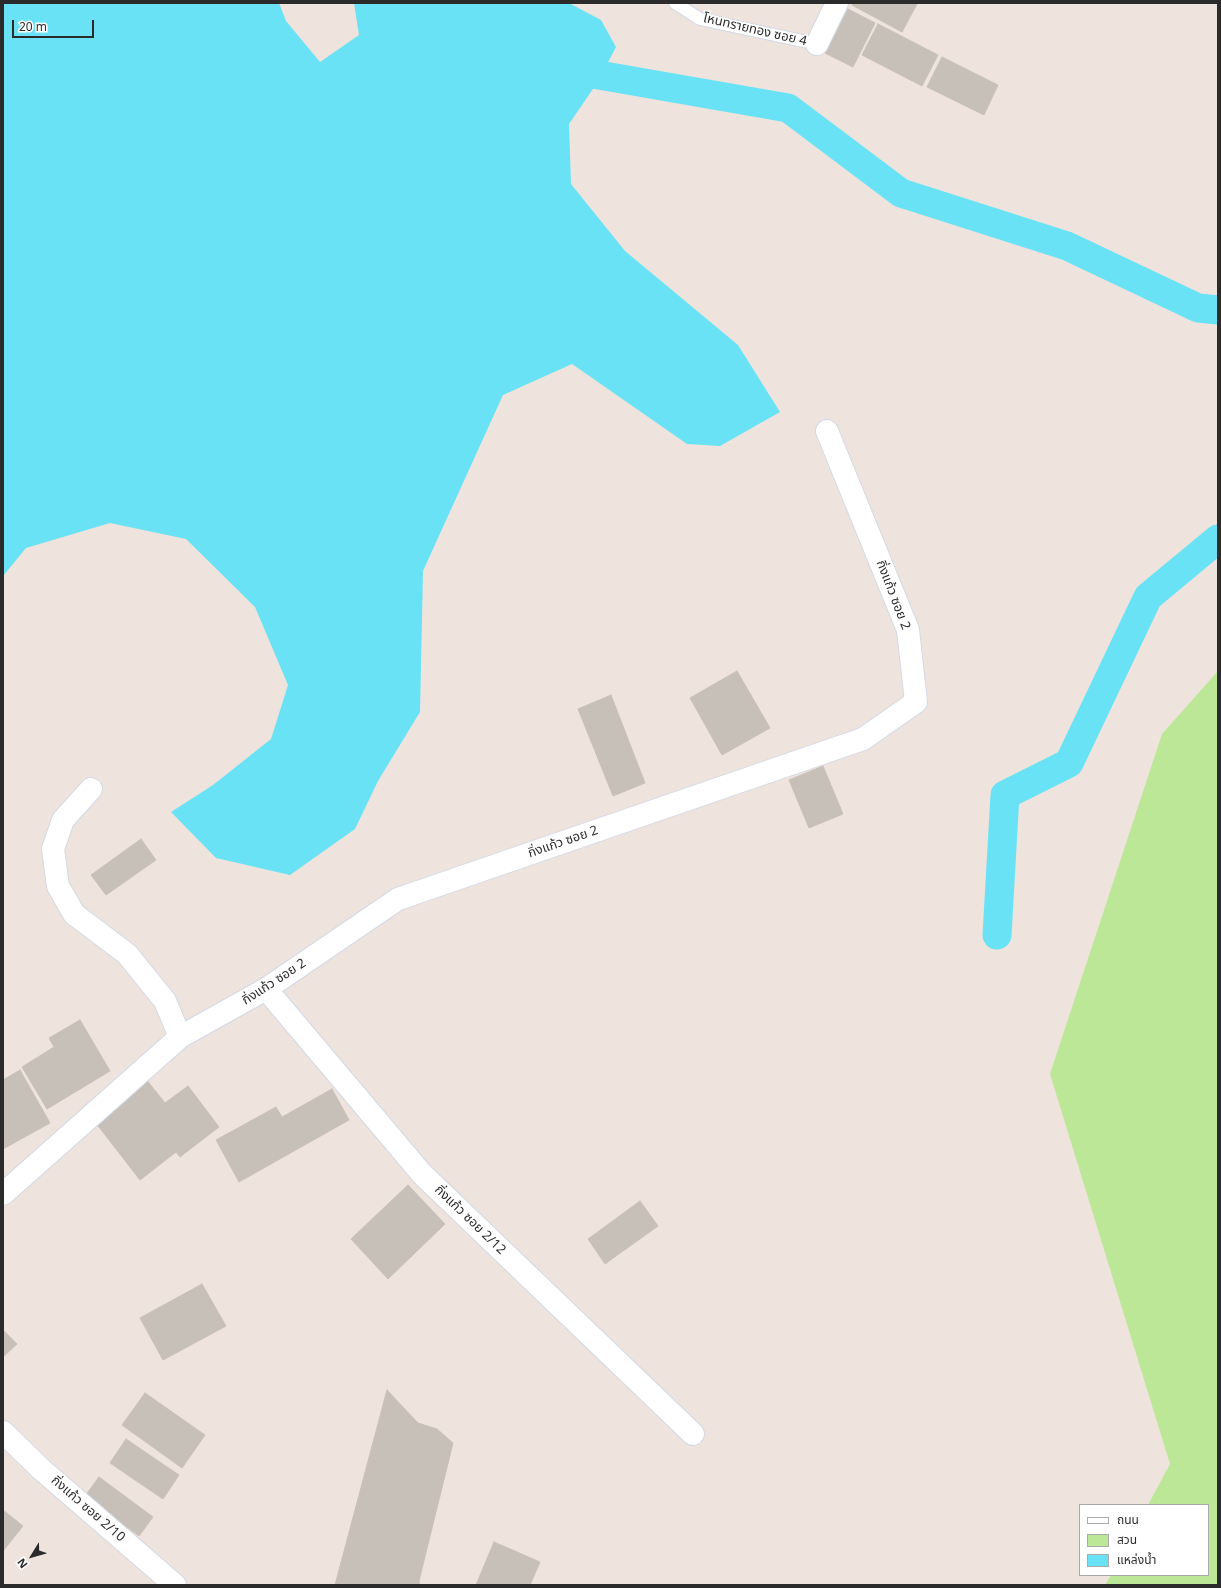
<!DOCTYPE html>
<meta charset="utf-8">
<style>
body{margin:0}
#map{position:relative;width:1221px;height:1588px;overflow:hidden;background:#eee4dd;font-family:"Noto Sans","Noto Sans Thai",sans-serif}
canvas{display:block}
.frame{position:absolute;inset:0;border:4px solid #2b2b2b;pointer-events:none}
.legend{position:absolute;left:1079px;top:1504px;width:130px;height:72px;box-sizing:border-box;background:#fff;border:1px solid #aaa;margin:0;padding:5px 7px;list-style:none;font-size:12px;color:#2b2b2b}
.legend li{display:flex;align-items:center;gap:8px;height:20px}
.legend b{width:20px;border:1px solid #aaa}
.north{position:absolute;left:12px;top:1536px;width:40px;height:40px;-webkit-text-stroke:3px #fff;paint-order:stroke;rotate:233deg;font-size:11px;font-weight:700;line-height:16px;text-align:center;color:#2b2b2b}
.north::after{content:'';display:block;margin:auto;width:14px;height:18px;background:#2b2b2b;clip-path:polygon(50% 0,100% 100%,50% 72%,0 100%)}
.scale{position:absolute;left:12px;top:20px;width:82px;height:18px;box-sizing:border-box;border:2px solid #2b2b2b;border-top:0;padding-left:5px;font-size:12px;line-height:14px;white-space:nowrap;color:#2b2b2b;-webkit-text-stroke:3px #fff;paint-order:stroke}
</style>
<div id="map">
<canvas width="1221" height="1588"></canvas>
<div class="frame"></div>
<ul class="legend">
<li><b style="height:5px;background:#fff"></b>ถนน</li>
<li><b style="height:11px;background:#bce796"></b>สวน</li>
<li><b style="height:11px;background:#6ae2f5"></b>แหล่งน้ำ</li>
</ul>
<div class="north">N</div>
<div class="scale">20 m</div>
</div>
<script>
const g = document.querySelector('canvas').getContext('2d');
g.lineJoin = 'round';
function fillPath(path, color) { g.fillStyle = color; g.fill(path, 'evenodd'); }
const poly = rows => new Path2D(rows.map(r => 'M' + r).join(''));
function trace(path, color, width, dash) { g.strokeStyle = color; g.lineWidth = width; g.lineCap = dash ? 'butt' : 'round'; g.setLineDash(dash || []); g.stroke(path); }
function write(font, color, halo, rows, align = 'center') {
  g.font = font + ' "Noto Sans","Noto Sans Thai",sans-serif'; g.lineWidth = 3; g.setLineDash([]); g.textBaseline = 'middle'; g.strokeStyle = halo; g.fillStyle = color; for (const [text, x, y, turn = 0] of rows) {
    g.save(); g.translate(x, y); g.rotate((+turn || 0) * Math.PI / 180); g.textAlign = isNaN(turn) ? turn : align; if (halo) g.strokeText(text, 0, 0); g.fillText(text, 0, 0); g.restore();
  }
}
const green = poly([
 [1218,671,1218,1585,1105,1585,1111,1575,1208,1575,1208,1505,1148,1505,1170,1464,1050,1074,1162,734]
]);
const water = poly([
 [3,3,279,3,286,21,320,62,359,35,354,3,569,3,601,20,616,47,597,83,569,124,571,184,625,251,738,345,780,412,720,446,687,444,572,364,503,395,423,571,420,712,378,781,355,829,290,875,216,858,171,812,213,785,271,739,288,685,255,607,186,539,110,523,26,548,3,576]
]);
const canal = poly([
 [561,71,570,70,788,108,901,193,1067,246,1198,308,1218,310],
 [997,935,1005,795,1069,763,1148,597,1218,539]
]);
const building = poly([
 [853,3,915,3,917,4,902,32,852,5,853,3],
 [848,9,875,23,853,67,825,53,848,9],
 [878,24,938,55,922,86,862,55,878,24],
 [942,57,998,85,984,115,927,87,942,57],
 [737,671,770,728,722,755,690,698,737,671],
 [611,695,645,783,613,796,578,709,611,695],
 [823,766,843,814,809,828,789,780,823,766],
 [141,839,156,860,106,895,91,875,141,839],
 [80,1020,110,1071,47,1109,22,1067,54,1047,49,1038,80,1020],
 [20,1070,50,1123,3,1149,3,1080,20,1070],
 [145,1078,165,1103,188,1086,219,1127,180,1157,176,1152,140,1180,92,1118,145,1078],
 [332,1089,349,1120,239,1182,216,1140,276,1107,282,1117,332,1089],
 [408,1185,445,1224,388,1279,351,1239,408,1185],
 [640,1201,658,1226,605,1264,588,1239,640,1201],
 [202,1284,226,1326,163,1360,140,1318,202,1284],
 [3,1330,17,1344,3,1357,3,1330],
 [387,1390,418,1423,437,1429,453,1443,419,1581,420,1585,335,1585,387,1390],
 [145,1393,205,1435,182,1468,122,1425,145,1393],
 [126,1439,179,1475,163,1499,110,1463,126,1439],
 [99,1477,153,1517,139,1536,85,1496,99,1477],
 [3,1510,23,1526,3,1551,3,1510],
 [494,1542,540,1562,530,1585,476,1585,494,1542]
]);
const lane = poly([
 [675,3,700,19,817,44]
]);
const street = poly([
 [817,44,837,3],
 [91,789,63,820,53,849,58,886,74,914,127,954,165,1001,180,1037],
 [266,989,422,1174,693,1434],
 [3,1194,180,1037,266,989,398,899,863,739,916,702,908,630,827,431],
 [3,1432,41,1469,175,1585]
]);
const streetNames = [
 ["โหนทรายทอง ซอย 4",755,30,13],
 ["กิ่งแก้ว ซอย 2",893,595,69],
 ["กิ่งแก้ว ซอย 2",563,842,-19],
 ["กิ่งแก้ว ซอย 2",274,982,-33],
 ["กิ่งแก้ว ซอย 2/12",470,1220,44],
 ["กิ่งแก้ว ซอย 2/10",88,1509,41]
];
fillPath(green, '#bce796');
fillPath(water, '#6ae2f5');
trace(canal, '#6ae2f5', 29);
fillPath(building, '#c6c0b8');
trace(building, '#c9c0b6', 1);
trace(lane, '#d2d8e5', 14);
trace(street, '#d2d8e5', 24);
trace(lane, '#fff', 12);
trace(street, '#fff', 22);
write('13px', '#2b2b2b', '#fff', streetNames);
</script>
